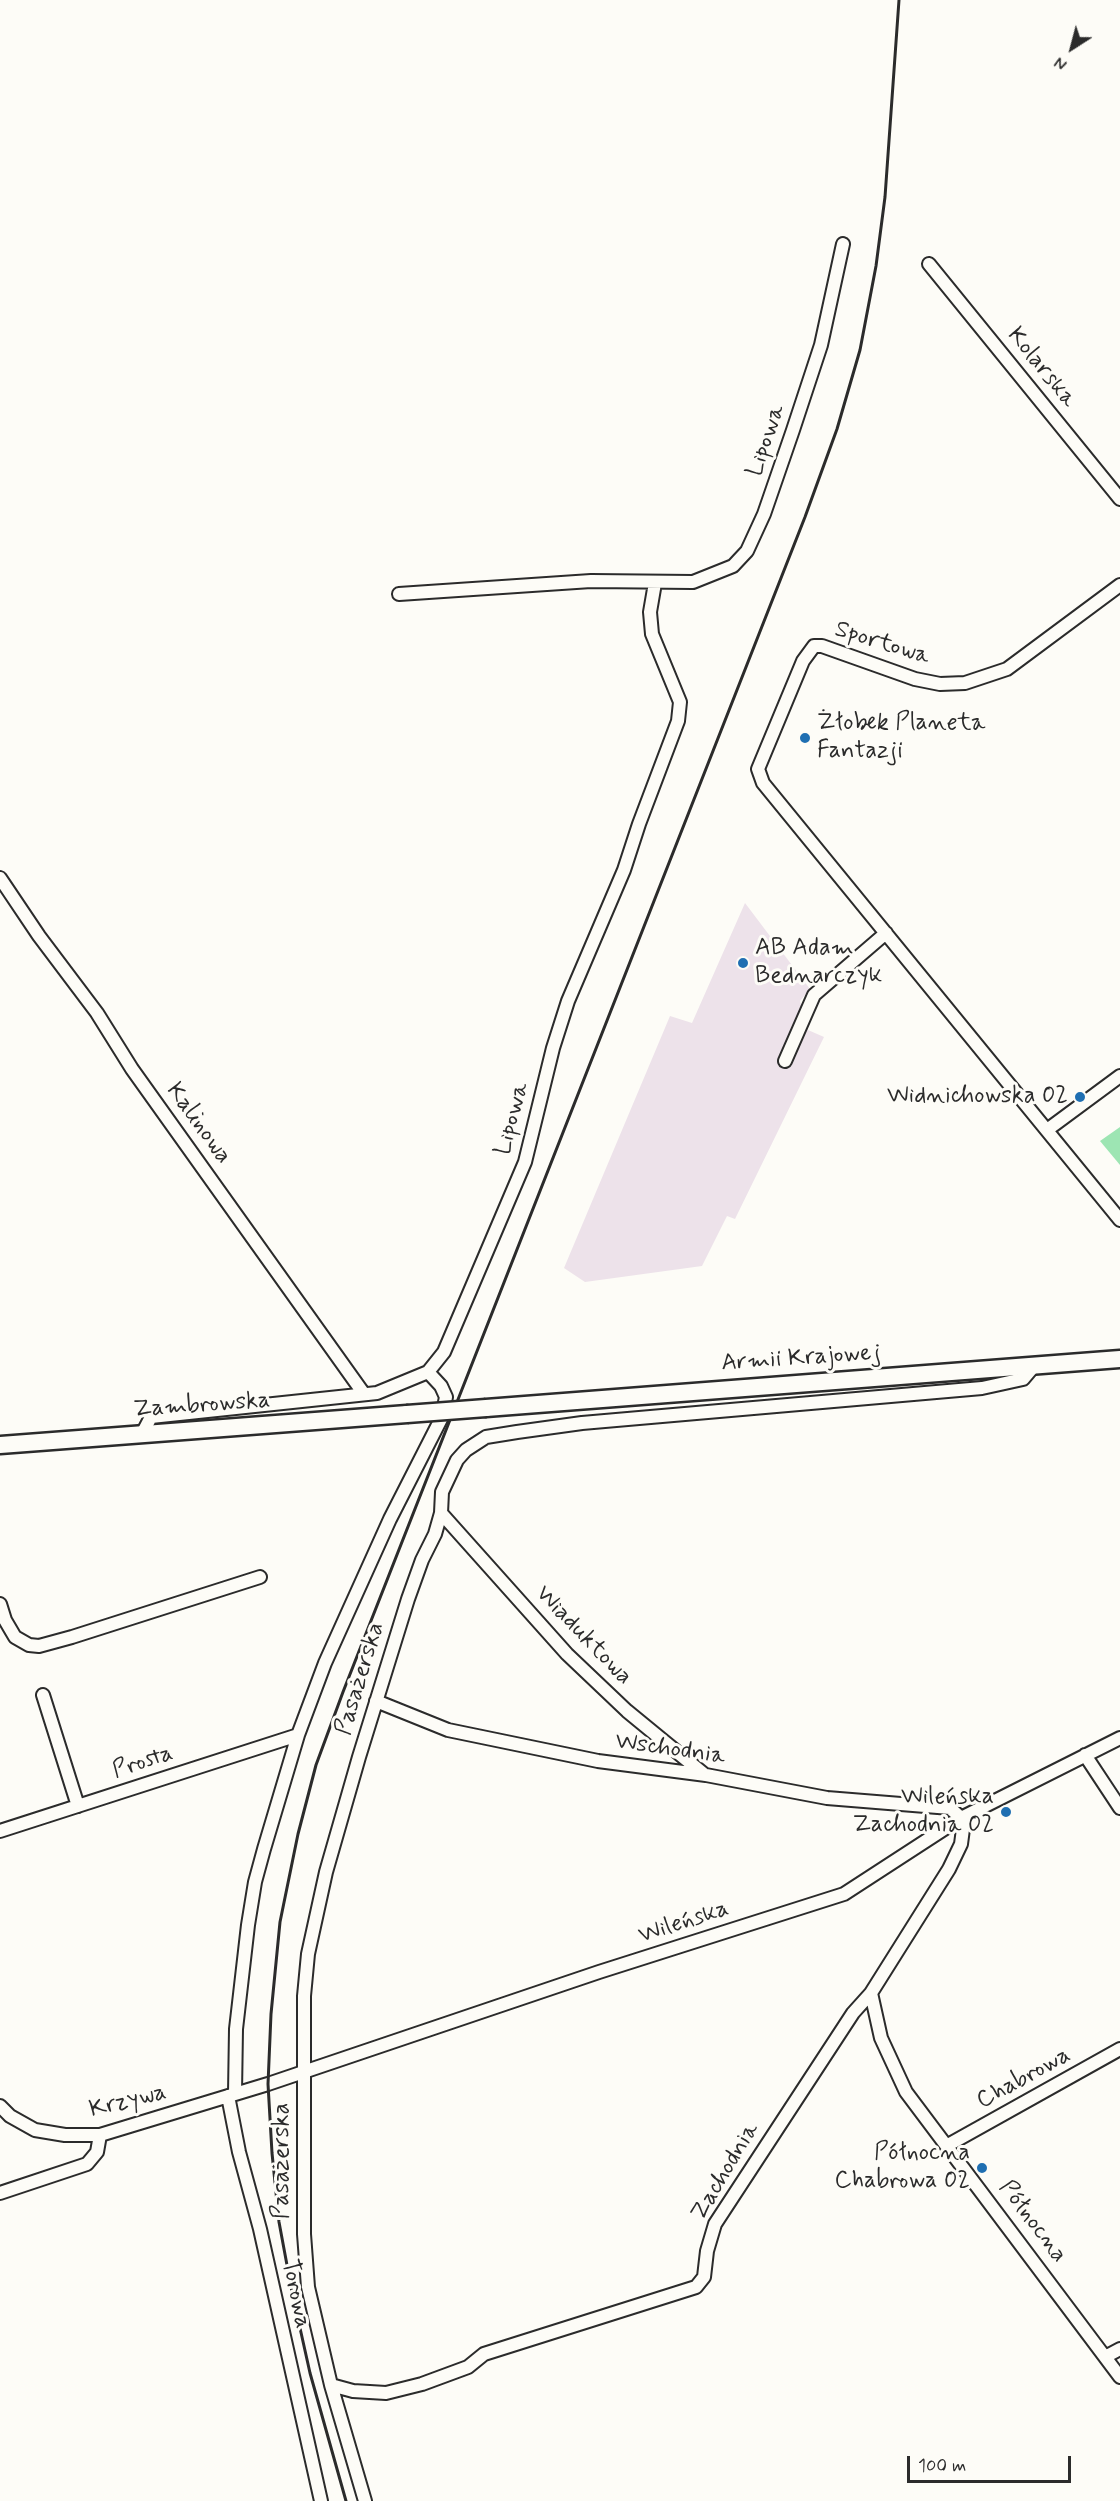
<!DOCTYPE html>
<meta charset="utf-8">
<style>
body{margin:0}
#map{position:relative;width:1120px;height:2501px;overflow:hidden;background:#fdfcf7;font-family:Mynerve,sans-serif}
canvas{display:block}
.north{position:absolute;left:1042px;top:18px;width:60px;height:60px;-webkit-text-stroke:4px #fdfcf7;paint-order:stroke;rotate:216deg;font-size:16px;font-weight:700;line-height:24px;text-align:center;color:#2b2b2b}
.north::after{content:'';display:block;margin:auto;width:21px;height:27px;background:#2b2b2b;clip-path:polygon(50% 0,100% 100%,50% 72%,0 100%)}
.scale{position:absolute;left:907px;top:2456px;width:164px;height:27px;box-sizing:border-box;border:3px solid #2b2b2b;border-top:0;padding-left:8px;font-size:18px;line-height:21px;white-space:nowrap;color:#2b2b2b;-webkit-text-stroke:4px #fdfcf7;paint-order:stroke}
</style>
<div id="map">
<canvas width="1120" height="2501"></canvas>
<div class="north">N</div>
<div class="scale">100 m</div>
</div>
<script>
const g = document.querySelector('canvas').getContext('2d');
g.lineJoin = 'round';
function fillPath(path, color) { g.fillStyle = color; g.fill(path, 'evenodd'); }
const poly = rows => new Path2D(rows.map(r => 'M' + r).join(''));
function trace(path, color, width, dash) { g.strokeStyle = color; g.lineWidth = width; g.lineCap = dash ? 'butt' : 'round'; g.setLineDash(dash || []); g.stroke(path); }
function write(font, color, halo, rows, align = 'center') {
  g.font = font + ' Mynerve,sans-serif'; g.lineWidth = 6; g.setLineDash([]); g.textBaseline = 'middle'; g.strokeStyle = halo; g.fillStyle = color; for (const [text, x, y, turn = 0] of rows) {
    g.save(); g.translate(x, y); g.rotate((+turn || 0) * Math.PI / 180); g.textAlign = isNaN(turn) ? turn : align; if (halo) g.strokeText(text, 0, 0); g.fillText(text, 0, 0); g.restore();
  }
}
const built = poly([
 [745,903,810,989,800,1001,808,1030,824,1037,735,1219,727,1216,702,1266,585,1282,564,1268,670,1016,692,1023]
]);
const green = poly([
 [1120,1127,1120,1165,1100,1141]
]);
const minor = poly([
 [929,264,1120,499],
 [1120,585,1007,669,965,683,940,684,915,679,822,646,814,646,803,661,758,769,763,783,1120,1220],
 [399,594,591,581,693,582,733,566,747,551,764,514,793,430,821,345,843,244],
 [0,878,39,936,97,1013,132,1069,364,1394],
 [785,1061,814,995,886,933],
 [1047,1130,1120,1076],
 [142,1434,151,1417,377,1393,428,1372,444,1352,525,1162,553,1048,568,1001,624,870,639,824,678,721,680,702,652,634,650,612,655,583],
 [441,1513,567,1654,627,1711,705,1775],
 [0,1604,5,1620,15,1637,29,1645,39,1646,72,1637,260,1577],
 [43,1695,78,1806],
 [376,1701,448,1730,598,1761,706,1775,827,1798,950,1808,961,1818],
 [1085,1755,1120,1808],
 [0,1831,298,1735],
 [871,1993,881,2038,906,2092,1120,2377],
 [235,2093,236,2029,248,1925,255,1882,264,1849,298,1735,325,1663,390,1519,442,1417,446,1397,441,1386,428,1372],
 [228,2096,239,2152,260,2229,321,2501],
 [0,2106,10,2116,35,2130,65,2135,100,2135,268,2084,599,1972,844,1894,961,1818,1120,1738],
 [948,2145,1120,2049],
 [0,2193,87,2164,97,2152,100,2135],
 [1105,2357,1120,2349],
 [331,2385,353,2391,386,2393,422,2384,468,2367,484,2354,696,2287,704,2277,707,2251,715,2224,853,2013,871,1993,949,1869,961,1844,963,1829,961,1818],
 [365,2501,331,2385,308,2287,304,2234,304,1996,308,1954,326,1872,359,1757,408,1599,422,1560,435,1534,441,1513,442,1492,457,1460,466,1450,486,1437,517,1432,582,1423,982,1388,1023,1379,1034,1366]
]);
const secondary = poly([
 [486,1408,1120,1359],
 [0,1445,407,1414]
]);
const rail = poly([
 [346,2501,310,2373,292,2292,279,2222,272,2153,268,2084,271,2014,280,1922,298,1834,316,1765,343,1692,805,517,837,429,860,350,876,266,885,197,899,0]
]);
const secondaryBridge = poly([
 [407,1414,486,1408]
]);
const markers = [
 [805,738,6,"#1f6fb2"],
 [743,963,6,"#1f6fb2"],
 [1080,1097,6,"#1f6fb2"],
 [1006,1812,6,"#1f6fb2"],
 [982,2168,6,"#1f6fb2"]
];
const streetNames = [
 ["Kolarska",1041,368,51],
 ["Lipowa",767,441,-71],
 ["Sportowa",882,644,17],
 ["Lipowa",513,1119,-75],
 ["Kalinowa",198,1124,54],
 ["Armii Krajowej",801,1359,-4],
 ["Zambrowska",202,1406,-4],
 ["Wiaduktowa",583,1636,46],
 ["Pasażerska",361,1679,-73],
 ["Wschodnia",670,1750,8],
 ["Prosta",143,1763,-18],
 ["Wileńska",684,1923,-18],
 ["Chabrowa",1024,2079,-29],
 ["Krzywa",128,2102,-14],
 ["Pasażerska",283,2161,-90],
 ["Zachodnia",726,2172,-59],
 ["Północna",1032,2222,53],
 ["Torowa",295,2294,78]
];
const poiNames = [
 ["Żłobek Planeta",817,724,"left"],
 ["Fantazji",817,752,"left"],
 ["AB Adam",755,949,"left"],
 ["Bednarczyk",755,977,"left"],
 ["Widnichowska 02",1068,1097],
 ["Wileńska",994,1798],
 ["Zachodnia 02",994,1826],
 ["Północna",970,2154],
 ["Chabrowa 02",970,2182]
];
fillPath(built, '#ede2ea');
fillPath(green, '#9de5b3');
trace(minor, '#2b2b2b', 16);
trace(secondary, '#2b2b2b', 21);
trace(minor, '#fdfcf7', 12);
trace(secondary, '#fdfcf7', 16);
trace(rail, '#2b2b2b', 3);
trace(secondaryBridge, '#2b2b2b', 21, []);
trace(secondaryBridge, '#fdfcf7', 16);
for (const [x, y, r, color] of markers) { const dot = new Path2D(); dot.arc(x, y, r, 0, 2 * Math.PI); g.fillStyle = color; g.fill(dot); trace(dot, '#fdfcf7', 2); }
write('24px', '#2b2b2b', '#fdfcf7', streetNames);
write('24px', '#2b2b2b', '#fdfcf7', poiNames, 'right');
</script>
